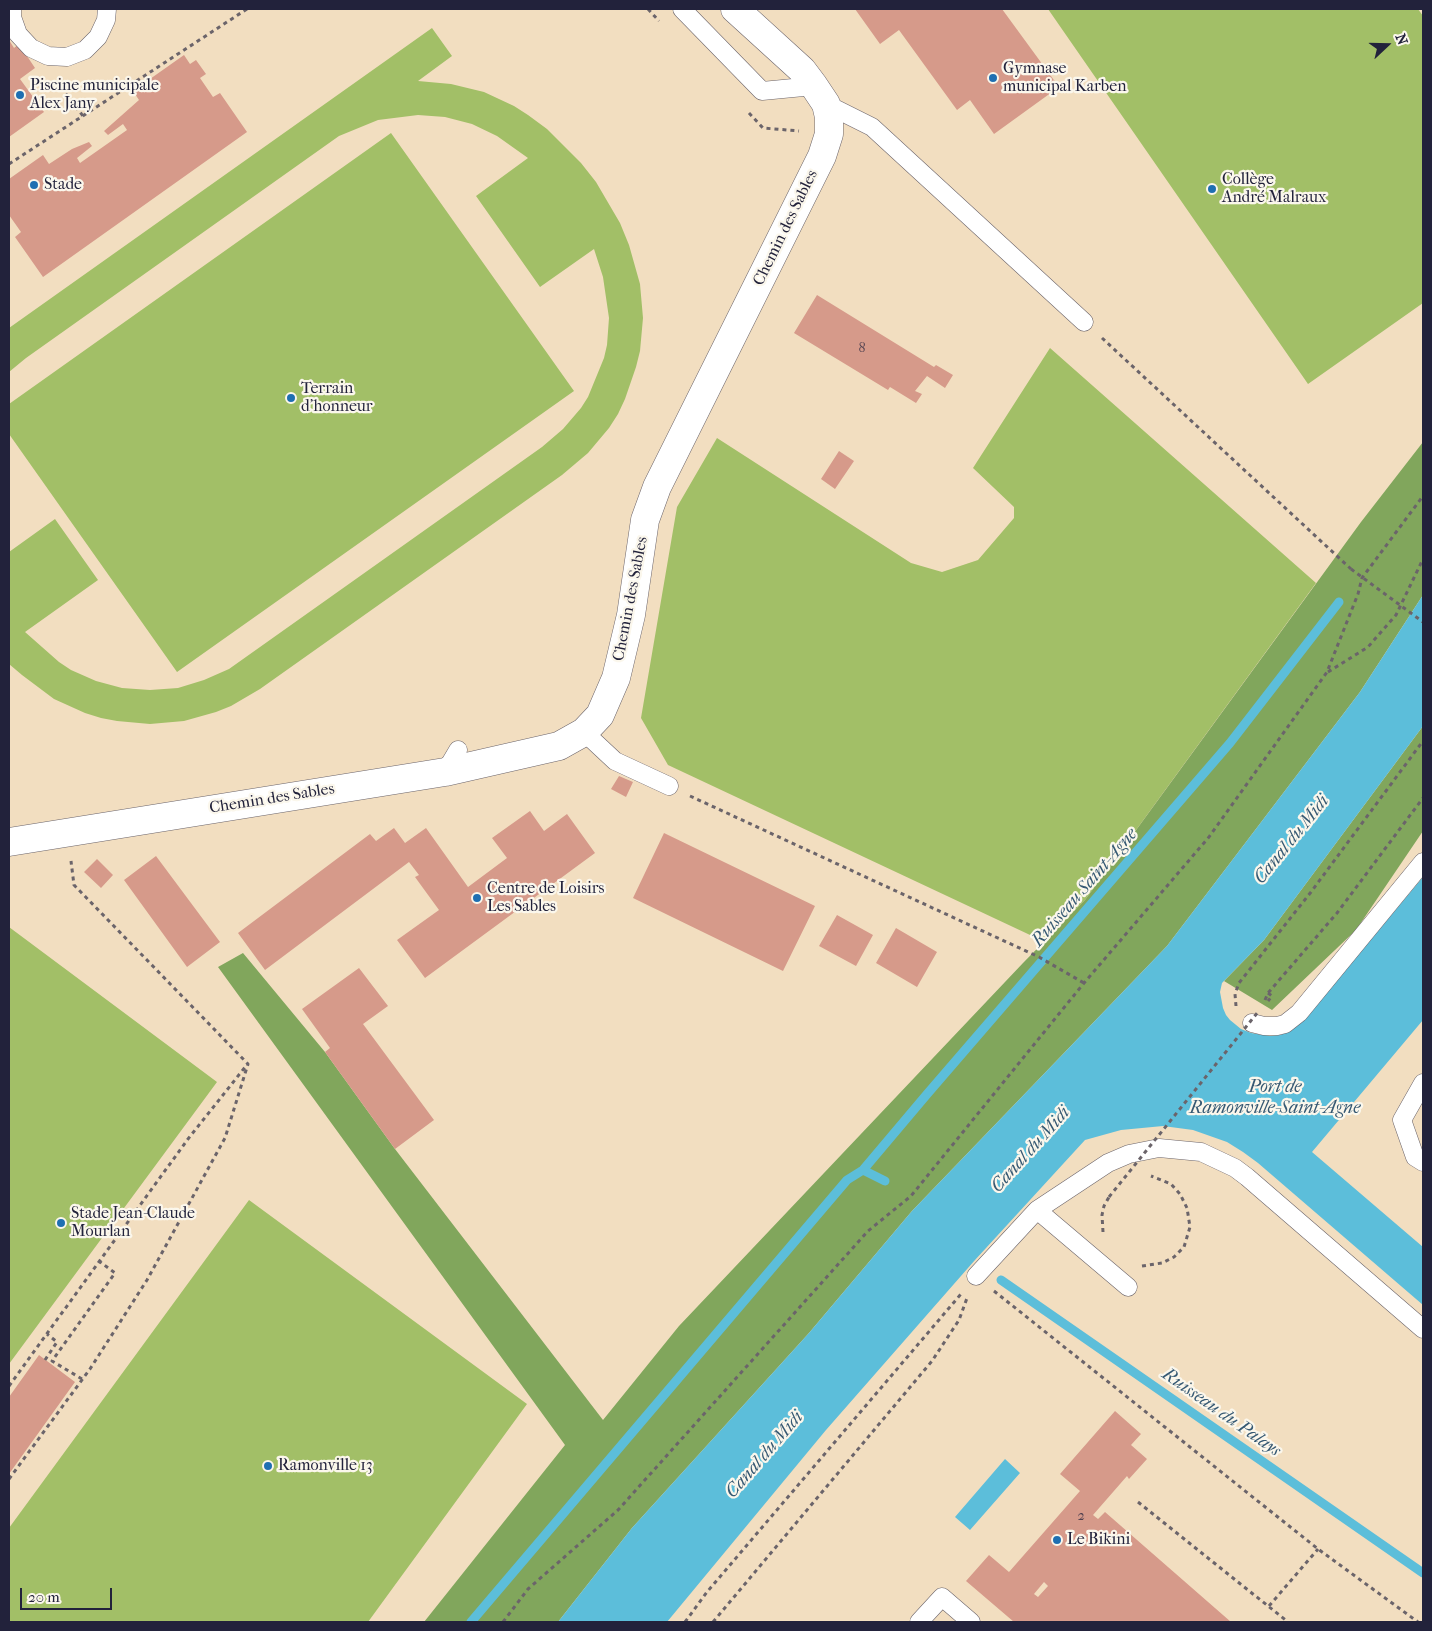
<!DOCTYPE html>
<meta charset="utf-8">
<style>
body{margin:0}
#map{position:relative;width:1432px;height:1631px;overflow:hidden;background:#f2dec0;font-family:"IM FELL French Canon",serif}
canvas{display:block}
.frame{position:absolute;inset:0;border:10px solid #22223b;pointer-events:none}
.north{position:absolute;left:1362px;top:20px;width:50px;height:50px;-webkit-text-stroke:4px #fbf7ec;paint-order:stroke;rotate:69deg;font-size:14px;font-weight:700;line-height:20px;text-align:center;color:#22223b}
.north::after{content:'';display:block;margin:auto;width:18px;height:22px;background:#22223b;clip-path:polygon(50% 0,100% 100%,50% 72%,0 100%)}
.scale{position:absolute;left:20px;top:1588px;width:92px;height:22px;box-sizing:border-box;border:2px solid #22223b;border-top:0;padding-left:6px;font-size:15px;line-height:18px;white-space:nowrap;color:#22223b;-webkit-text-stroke:4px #fbf7ec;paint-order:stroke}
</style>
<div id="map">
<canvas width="1432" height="1631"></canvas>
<div class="frame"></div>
<div class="north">N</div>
<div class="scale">20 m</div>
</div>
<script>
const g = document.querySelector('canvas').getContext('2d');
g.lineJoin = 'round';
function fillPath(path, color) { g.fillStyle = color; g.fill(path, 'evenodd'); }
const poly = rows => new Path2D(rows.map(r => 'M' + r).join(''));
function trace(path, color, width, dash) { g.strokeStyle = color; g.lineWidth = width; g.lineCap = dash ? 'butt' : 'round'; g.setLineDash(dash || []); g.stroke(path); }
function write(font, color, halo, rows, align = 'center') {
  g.font = font + ' "IM FELL French Canon",serif'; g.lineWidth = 4.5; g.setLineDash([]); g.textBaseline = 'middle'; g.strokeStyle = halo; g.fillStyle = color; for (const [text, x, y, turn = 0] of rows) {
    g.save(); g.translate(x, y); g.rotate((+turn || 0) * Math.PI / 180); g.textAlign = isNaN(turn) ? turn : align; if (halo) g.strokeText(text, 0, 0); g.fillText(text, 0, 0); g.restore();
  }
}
const green = poly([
 [1048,9,1418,9,1423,16,1423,303,1308,384],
 [432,28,452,56,418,81,451,84,484,92,514,106,528,115,547,129,581,163,596,182,620,223,629,245,640,284,643,318,640,351,636,367,625,399,618,414,609,428,588,453,562,475,260,689,231,706,216,712,184,721,150,724,117,721,101,718,85,713,54,699,22,675,9,664,9,552,55,519,98,580,25,632,59,662,71,670,96,681,122,688,150,690,178,688,204,680,229,669,542,447,563,429,581,408,588,397,604,358,607,345,609,318,603,277,594,249,540,287,476,196,528,158,497,136,472,124,445,117,418,115,378,120,339,136,26,358,9,372,9,328],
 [391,133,574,391,177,672,9,434,9,404],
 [1050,348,1316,583,1085,900,1045,942,668,765,641,718,677,507,717,438,911,563,942,572,978,560,1014,518,1014,507,973,468],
 [9,927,217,1082,9,1364],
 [249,1200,527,1404,368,1622,9,1622,9,1528]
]);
const forest = poly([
 [1423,442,1423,595,1360,692,1167,946,912,1211,809,1333,632,1528,558,1622,424,1622,565,1445,218,967,243,953,325,1052,395,1149,603,1420,679,1326,1023,963,1085,900,1361,522],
 [1423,726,1423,831,1356,930,1272,1010,1224,981,1264,940]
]);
const water = poly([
 [1423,595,1423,726,1264,940,1222,983,1220,992,1223,1008,1226,1015,1230,1020,1241,1029,1251,1033,1270,1036,1280,1035,1289,1031,1305,1018,1423,877,1423,1020,1312,1152,1423,1247,1423,1305,1258,1163,1243,1152,1227,1142,1193,1130,1163,1126,1121,1130,1085,1140,975,1260,826,1430,667,1622,558,1622,632,1528,809,1333,912,1211,1167,946,1360,692],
 [1005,1459,1020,1473,970,1530,955,1517]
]);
const stream = poly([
 [885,1181,863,1170,928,1093,1230,743,1339,602],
 [1001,1280,1423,1573],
 [471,1622,847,1180,863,1170]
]);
const building = poly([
 [855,9,1002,9,1059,87,994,134,970,100,957,110,899,30,880,44],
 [9,40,14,48,19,44,35,68,20,79,44,112,9,137],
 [184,55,190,64,196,60,206,74,200,78,213,97,220,93,247,132,43,277,15,237,21,232,9,215,9,179,43,155,49,164,72,149,89,142,92,146,77,158,80,163,127,130,123,124,108,135,104,131,139,100,133,91],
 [817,295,934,367,936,365,953,375,945,388,927,376,915,391,922,394,916,403,890,387,888,390,794,333],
 [839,451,854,461,835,489,821,479],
 [619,776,633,782,626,797,611,789],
 [530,811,544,831,567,814,595,853,425,978,397,940,439,910,415,877,419,875,409,862,265,970,238,933,370,834,376,841,394,828,405,843,426,828,468,887,507,858,492,838],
 [664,833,815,906,783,971,633,898],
 [156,856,220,942,187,967,124,880],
 [97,859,113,875,101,888,84,872],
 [837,915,873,935,856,966,819,946],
 [896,928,937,952,917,987,876,963],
 [359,968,388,1006,363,1024,434,1120,395,1149,325,1052,330,1048,302,1009],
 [39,1355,75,1382,9,1474,9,1397],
 [1115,1411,1141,1434,1131,1445,1147,1459,1129,1479,1127,1476,1093,1515,1098,1519,1105,1512,1231,1622,1014,1622,966,1581,989,1555,1009,1572,1080,1491,1060,1474],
 [1044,1582,1048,1586,1038,1597,1034,1594]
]);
const path = poly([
 [648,9,659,21],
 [56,81,83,116],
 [749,113,763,128,799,131],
 [9,164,247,9],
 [1102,338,1351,569],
 [1328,672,1368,647,1396,615,1423,559],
 [690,796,1039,957,1084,983],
 [1268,993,1272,996,1268,1001],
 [1265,1000,1268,993,1337,913,1423,798],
 [1236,1006,1235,994,1239,983,1311,892,1423,741],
 [1103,1232,1102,1215,1104,1206,1109,1197],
 [1142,1266,1162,1263,1174,1257,1184,1247,1190,1227,1187,1208,1180,1194,1171,1184,1151,1176],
 [994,1291,1318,1549,1418,1622],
 [45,1360,57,1342,47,1334],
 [82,1379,52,1361,115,1273,99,1261],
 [9,1386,188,1139,246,1066],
 [9,1479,90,1369,147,1280,225,1138,248,1064,74,885,71,861],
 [1138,1502,1288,1622],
 [1269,1606,1318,1549],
 [503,1622,528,1589,618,1510,868,1231,911,1196,1084,983,1209,837,1327,672,1358,594,1362,578,1423,496],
 [685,1622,707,1592,961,1294],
 [713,1622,932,1361,959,1320,967,1298]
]);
const service = poly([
 [12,9,12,17,18,34,31,48,48,56,67,57,85,50,98,37,106,20,107,9],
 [682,9,762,91,814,86],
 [826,104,872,127,1084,322],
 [584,732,615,761,669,786],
 [445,772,458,750],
 [1252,1023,1264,1026,1277,1026,1285,1024,1299,1013,1423,862],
 [1423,1083,1402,1120,1415,1157,1423,1162],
 [1037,1210,1128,1287],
 [976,1276,1037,1210,1108,1163,1129,1154,1159,1148,1201,1152,1235,1168,1247,1177,1423,1329],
 [919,1622,942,1597,971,1622]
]);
const minor = poly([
 [9,842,445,772,559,746,584,732,600,715,616,678,631,615,645,520,657,487,822,156,829,134,829,117,826,104,814,86,802,70,735,9]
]);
const pathBridge = poly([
 [1351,569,1423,622],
 [1109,1197,1258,1012]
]);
const markers = [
 [993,78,5,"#1f6fb2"],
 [20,95,5,"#1f6fb2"],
 [34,185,5,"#1f6fb2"],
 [1212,189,5,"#1f6fb2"],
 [291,398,5,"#1f6fb2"],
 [477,898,5,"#1f6fb2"],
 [61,1223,5,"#1f6fb2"],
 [268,1466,5,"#1f6fb2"],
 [1057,1540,5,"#1f6fb2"]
];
const numberNames = [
 ["8",862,349],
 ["2",1081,1517]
];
const poiNames = [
 ["Gymnase",1003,69],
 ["municipal Karben",1003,87],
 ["Piscine municipale",30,86],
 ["Alex Jany",30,104],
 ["Collège",1222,180],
 ["André Malraux",1222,198],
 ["Stade",44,185],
 ["Terrain",301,389],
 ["d'honneur",301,407],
 ["Centre de Loisirs",487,889],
 ["Les Sables",487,907],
 ["Stade Jean-Claude",71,1214],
 ["Mourlan",71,1232],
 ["Ramonville 13",278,1466],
 ["Le Bikini",1067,1540]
];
const streetNames = [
 ["Chemin des Sables",786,228,-64],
 ["Chemin des Sables",631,599,-79],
 ["Chemin des Sables",272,799,-9]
];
const waterNames = [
 ["Canal du Midi",1292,840,-51],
 ["Ruisseau Saint-Agne",1085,888,-49],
 ["Port de",1275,1088],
 ["Ramonville-Saint-Agne",1275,1109],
 ["Canal du Midi",1031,1150,-48],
 ["Ruisseau du Palays",1221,1413,35],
 ["Canal du Midi",765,1455,-49]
];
fillPath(green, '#a2bf67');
fillPath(forest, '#81a65c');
fillPath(water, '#5cbeda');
trace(stream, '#5cbeda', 9);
fillPath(building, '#d69a8a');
trace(service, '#6b646a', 19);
trace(minor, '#6b646a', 29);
trace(path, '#6b646a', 3, [4, 4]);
trace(service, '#fff', 18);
trace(minor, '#fff', 28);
trace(pathBridge, '#6b646a', 3, [4, 4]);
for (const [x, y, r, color] of markers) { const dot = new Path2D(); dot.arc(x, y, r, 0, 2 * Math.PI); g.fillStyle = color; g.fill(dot); trace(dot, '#fbf7ec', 2); }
write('14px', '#4f404f', null, numberNames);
write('16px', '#22223b', '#fbf7ec', poiNames, 'left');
write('16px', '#22223b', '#fbf7ec', streetNames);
write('italic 18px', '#365973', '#fbf7ec', waterNames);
</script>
